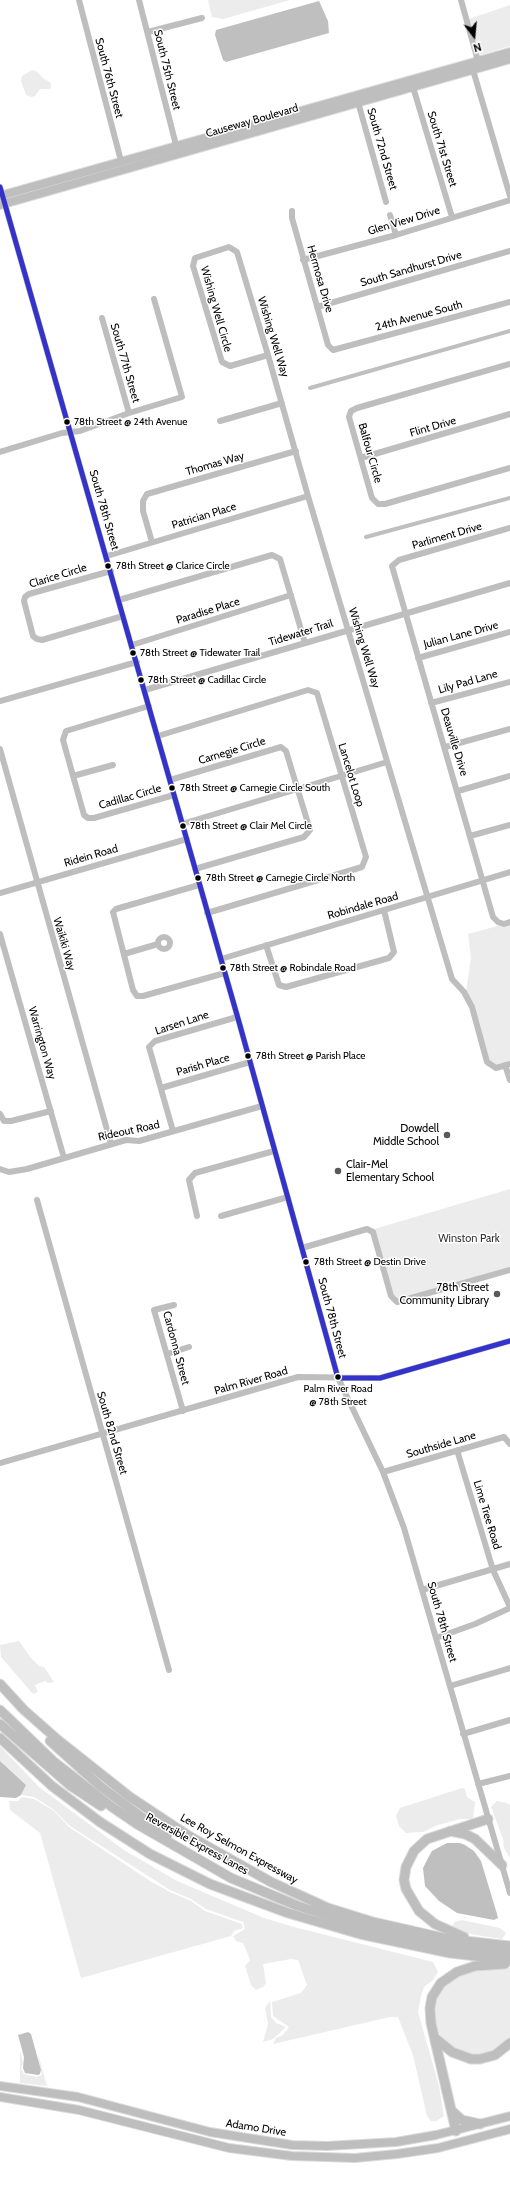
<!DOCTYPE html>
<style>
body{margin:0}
#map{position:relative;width:510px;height:2201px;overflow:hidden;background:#fff;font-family:Cabin,sans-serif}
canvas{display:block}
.north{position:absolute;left:454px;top:16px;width:40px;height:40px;-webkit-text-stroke:3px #fff;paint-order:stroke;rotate:164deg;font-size:11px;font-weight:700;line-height:16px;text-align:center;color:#000}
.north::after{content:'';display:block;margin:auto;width:14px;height:18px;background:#000;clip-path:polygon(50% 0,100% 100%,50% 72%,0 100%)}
</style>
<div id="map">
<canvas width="510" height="2201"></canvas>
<div class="north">N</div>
</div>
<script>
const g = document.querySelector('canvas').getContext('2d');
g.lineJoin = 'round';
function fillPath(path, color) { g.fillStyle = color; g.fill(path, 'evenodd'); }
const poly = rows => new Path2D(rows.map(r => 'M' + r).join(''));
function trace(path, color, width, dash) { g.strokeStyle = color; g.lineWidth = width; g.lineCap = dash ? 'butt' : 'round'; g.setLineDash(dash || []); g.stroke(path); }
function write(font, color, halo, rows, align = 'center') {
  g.font = font + ' Cabin,sans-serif'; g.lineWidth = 3; g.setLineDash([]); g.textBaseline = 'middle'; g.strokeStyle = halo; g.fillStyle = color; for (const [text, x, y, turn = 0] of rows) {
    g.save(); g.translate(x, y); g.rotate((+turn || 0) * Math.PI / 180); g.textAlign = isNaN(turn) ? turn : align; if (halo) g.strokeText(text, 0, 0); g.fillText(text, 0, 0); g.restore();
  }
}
const green = poly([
 [208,0,290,0,223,19,212,17],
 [510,5,510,46,480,55,469,19],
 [32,70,36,71,43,78,51,83,51,87,50,89,40,89,35,96,31,97,26,95,21,81,22,76],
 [501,925,510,925,510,1061,496,1065,489,1061,466,992,471,958,468,934],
 [510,1189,510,1268,394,1300,371,1230],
 [19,1641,31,1658,39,1666,44,1667,54,1682,48,1683,45,1681,35,1685,38,1692,33,1694,1,1657,0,1645],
 [0,1746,39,1787,124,1850,177,1881,264,1918,294,1927,433,1962,438,1972,433,1980,424,1987,421,1996,418,2012,439,2086,444,2116,436,2121,431,2121,427,2116,413,2055,398,2017,390,2017,273,2044,276,2038,283,2035,289,2027,273,2016,272,2002,301,1993,307,1985,298,1960,291,1959,263,1964,266,1983,263,1987,256,1990,251,1985,245,1966,250,1960,247,1952,243,1943,236,1941,233,1936,245,1929,243,1922,206,1909,191,1899,170,1890,70,1826,54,1810,34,1797,21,1795,26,1785,0,1761],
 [462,1788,465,1789,467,1797,475,1802,473,1819,460,1819,438,1825,423,1832,406,1833,399,1826,396,1816,400,1808],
 [22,1797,34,1799,54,1811,69,1827,150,1881,170,1892,191,1901,205,1911,242,1924,243,1928,234,1931,231,1936,81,1978,40,1833,10,1810,9,1801,18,1801],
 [497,1801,507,1803,510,1805,510,1858,504,1848,503,1839,491,1807],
 [462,1920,500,1928,506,1933,502,1939,470,1934,452,1928,454,1922],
 [510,1968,510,2040,501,2048,477,2056,454,2050,441,2038,433,2019,435,2002,442,1987,460,1974,482,1969],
 [270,2001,271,2017,276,2023,286,2027,273,2039,263,2042,268,2024,265,2008],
 [37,2050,47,2086,20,2083,20,2051,23,2063,21,2068,24,2074,37,2077,42,2075]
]);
const water = poly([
 [319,1,328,21,329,33,226,62,223,60,215,35,216,30],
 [0,1761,26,1785,21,1795,16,1798,0,1797],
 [447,1843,460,1843,465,1845,474,1851,481,1861,497,1914,498,1918,494,1920,457,1913,439,1901,425,1886,423,1868,428,1858,432,1851],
 [28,2032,31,2034,41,2070,40,2074,38,2075,25,2073,23,2068,24,2057,18,2035]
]);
const canal = poly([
 [310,388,510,331],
 [366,537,510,498]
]);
const minor = poly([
 [79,0,121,161],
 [139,0,176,145],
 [461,0,478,61],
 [148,32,202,18],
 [473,70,510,196],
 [413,87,452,217],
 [358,102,386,202],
 [0,187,239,1022,338,1378,383,1472,404,1528,510,1893],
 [292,211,292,218,328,345,333,350,510,302],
 [390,215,396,235],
 [303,260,396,235,510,200],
 [317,307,510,251],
 [102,318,129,413],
 [268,355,230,366,222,362,193,266,195,258,229,247,237,252,268,355,308,496,452,979,464,992,472,1007,487,1062,496,1068,510,1064],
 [510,364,357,408,351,411,349,417,372,498,378,504,385,504,510,468],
 [220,421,282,403],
 [0,452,62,433,80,431,129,413,182,397,154,299],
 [361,458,510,414],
 [510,528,399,560,392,566,493,917,498,922,504,924,510,922],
 [152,542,143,511,143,501,147,494,296,451],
 [107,556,308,496],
 [111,571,29,594,25,597,24,601,33,636,37,639,42,640,123,616],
 [119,600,272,555,280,559,305,643],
 [132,645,291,595],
 [418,658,510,632],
 [145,690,510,583],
 [0,701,137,662],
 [431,703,510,682],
 [149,706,66,731,63,740,84,815,88,818,94,818,174,795],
 [158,736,308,690,317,693,366,857,362,867,207,913],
 [445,747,510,729],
 [0,749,111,1144],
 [73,776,113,765],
 [170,780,281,747,286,751,310,830,304,837,195,869],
 [458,791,510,776],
 [182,824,387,762],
 [470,836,510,825],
 [199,885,116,909,113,912,133,990,137,996,143,996,225,973],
 [0,893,187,839],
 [0,934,64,1158],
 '158 943a6 6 0 1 1 12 0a6 6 0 1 1-12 0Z',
 [266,945,279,985,286,987,389,958,394,952,384,910],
 [124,954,158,944],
 [221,959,510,872],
 [505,1065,510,1080],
 [161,1088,250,1062],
 [0,1114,4,1121,11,1121,51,1111],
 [173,1131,149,1047,155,1041,237,1017],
 [0,1169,9,1172,27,1169,126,1140,139,1141,262,1106],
 [37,1200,169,1670],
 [197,1216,189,1180,195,1173,274,1151],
 [221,1216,288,1197],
 [302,1248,367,1229,373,1232,391,1296,397,1302,510,1270],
 [174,1305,154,1310,183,1411],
 [167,1354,189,1347],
 [457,1450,493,1570,510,1607],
 [0,1463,298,1377,380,1378,510,1341],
 [383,1472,504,1437,510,1444],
 [422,1590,510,1564],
 [436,1638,475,1624,510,1608],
 [450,1686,510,1668],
 [463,1734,510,1720],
 [478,1784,510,1776]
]);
const major = poly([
 [0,196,510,52],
 [0,205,510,59],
 [0,2086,78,2097,210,2132,292,2145,327,2146,396,2142,436,2135,510,2116],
 [0,2097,79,2110,229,2148,292,2156,355,2158,397,2154,438,2148,510,2129]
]);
const highway = poly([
 [0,1684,24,1710,58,1740,130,1797,189,1836,271,1882,328,1908,373,1922,448,1939,510,1946],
 [0,1710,53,1761,112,1807,137,1824,231,1878,298,1906,375,1930,443,1944,510,1953],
 [0,1724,71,1786,101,1806],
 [0,1738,52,1786,100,1822,150,1854,210,1884,288,1913,360,1934,450,1953,510,1960],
 [50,1741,100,1786,167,1836],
 [450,1831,465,1834,475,1839,502,1865],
 [464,1937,435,1924,419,1911,406,1889,404,1880,406,1867,414,1851,427,1839,488,1819],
 [435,2038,452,2052,471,2059,480,2059,495,2055,510,2043],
 [452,2111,462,2120,480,2124],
 [456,2131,431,2023,430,2008,432,1997,441,1983,457,1972,475,1966,505,1964]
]);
const bus1 = poly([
 [0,187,239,1022,338,1378,380,1378,510,1341]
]);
const markers = [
 [67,422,3.5,"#000"],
 [108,566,3.5,"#000"],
 [133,653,3.5,"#000"],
 [141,680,3.5,"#000"],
 [172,788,3.5,"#000"],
 [183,826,3.5,"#000"],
 [198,878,3.5,"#000"],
 [223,968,3.5,"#000"],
 [248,1056,3.5,"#000"],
 [447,1135,4,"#595959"],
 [338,1171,4,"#595959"],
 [306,1262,3.5,"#000"],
 [497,1294,4,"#595959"],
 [338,1377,3.5,"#000"]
];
const busNames = [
 ["78th Street @ 24th Avenue",74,422],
 ["78th Street @ Clarice Circle",116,566],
 ["78th Street @ Tidewater Trail",140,653],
 ["78th Street @ Cadillac Circle",148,680],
 ["78th Street @ Carnegie Circle South",180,788],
 ["78th Street @ Clair Mel Circle",190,826],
 ["78th Street @ Carnegie Circle North",206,878],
 ["78th Street @ Robindale Road",230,968],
 ["78th Street @ Parish Place",256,1056],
 ["78th Street @ Destin Drive",314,1262],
 ["Palm River Road",338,1389,"center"],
 ["@ 78th Street",338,1402,"center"]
];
const streetNames = [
 ["South 75th Street",167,70,76],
 ["South 76th Street",109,78,75],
 ["Causeway Boulevard",252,121,-16],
 ["South 72nd Street",382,149,74],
 ["South 71st Street",442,149,73],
 ["Glen View Drive",404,221,-17],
 ["South Sandhurst Drive",411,269,-16],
 ["Hermosa Drive",320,279,74],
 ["Wishing Well Circle",216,309,74],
 ["24th Avenue South",419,316,-15],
 ["Wishing Well Way",273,337,73],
 ["South 77th Street",125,363,74],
 ["Flint Drive",433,427,-16],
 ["Balfour Circle",370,453,74],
 ["Thomas Way",215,464,-16],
 ["South 78th Street",104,510,74],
 ["Patrician Place",204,516,-17],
 ["Parliment Drive",447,536,-16],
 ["Clarice Circle",58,576,-17],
 ["Paradise Place",208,611,-17],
 ["Tidewater Trail",301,633,-17],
 ["Julian Lane Drive",461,635,-15],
 ["Wishing Well Way",364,648,73],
 ["Lily Pad Lane",468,682,-16],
 ["Deauville Drive",454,742,73],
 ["Carnegie Circle",232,751,-17],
 ["Lancelot Loop",351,775,73],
 ["Cadillac Circle",130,797,-16],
 ["Ridein Road",91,856,-16],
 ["Robindale Road",363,906,-16],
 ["Waikiki Way",64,944,74],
 ["Larsen Lane",182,1023,-18],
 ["Warrington Way",42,1043,74],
 ["Parish Place",203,1065,-16],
 ["Rideout Road",129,1131,-12],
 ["South 78th Street",332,1318,75],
 ["Cardonna Street",176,1348,75],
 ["Palm River Road",251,1381,-16],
 ["South 82nd Street",112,1433,74],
 ["Southside Lane",441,1445,-16],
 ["Lime Tree Road",487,1515,73],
 ["South 78th Street",442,1622,74],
 ["Reversible Express Lanes",197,1844,29],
 ["Lee Roy Selmon Expressway",239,1849,29],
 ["Adamo Drive",256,2128,9]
];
const poiNames = [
 ["Dowdell",439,1129],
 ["Middle School",439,1142],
 ["Clair-Mel",346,1165,"left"],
 ["Elementary School",346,1178,"left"],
 ["78th Street",489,1288],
 ["Community Library",489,1301]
];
const parkNames = [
 ["Winston Park",469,1239]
];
fillPath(green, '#ececec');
fillPath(water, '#bfbfbf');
trace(canal, '#bfbfbf', 4);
trace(major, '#dbdbdb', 10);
trace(highway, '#dbdbdb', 11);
trace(minor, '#bebebe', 6);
trace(major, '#bebebe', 8);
trace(highway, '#bebebe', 9);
trace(bus1, '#33c', 5);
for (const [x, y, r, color] of markers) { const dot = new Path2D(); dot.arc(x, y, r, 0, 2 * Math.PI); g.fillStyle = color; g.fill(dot); trace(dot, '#fff', 1.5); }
write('10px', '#000', '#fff', busNames, 'left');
write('11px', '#000', '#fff', streetNames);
write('11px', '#000', '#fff', poiNames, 'right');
write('11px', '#333', '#fff', parkNames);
</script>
